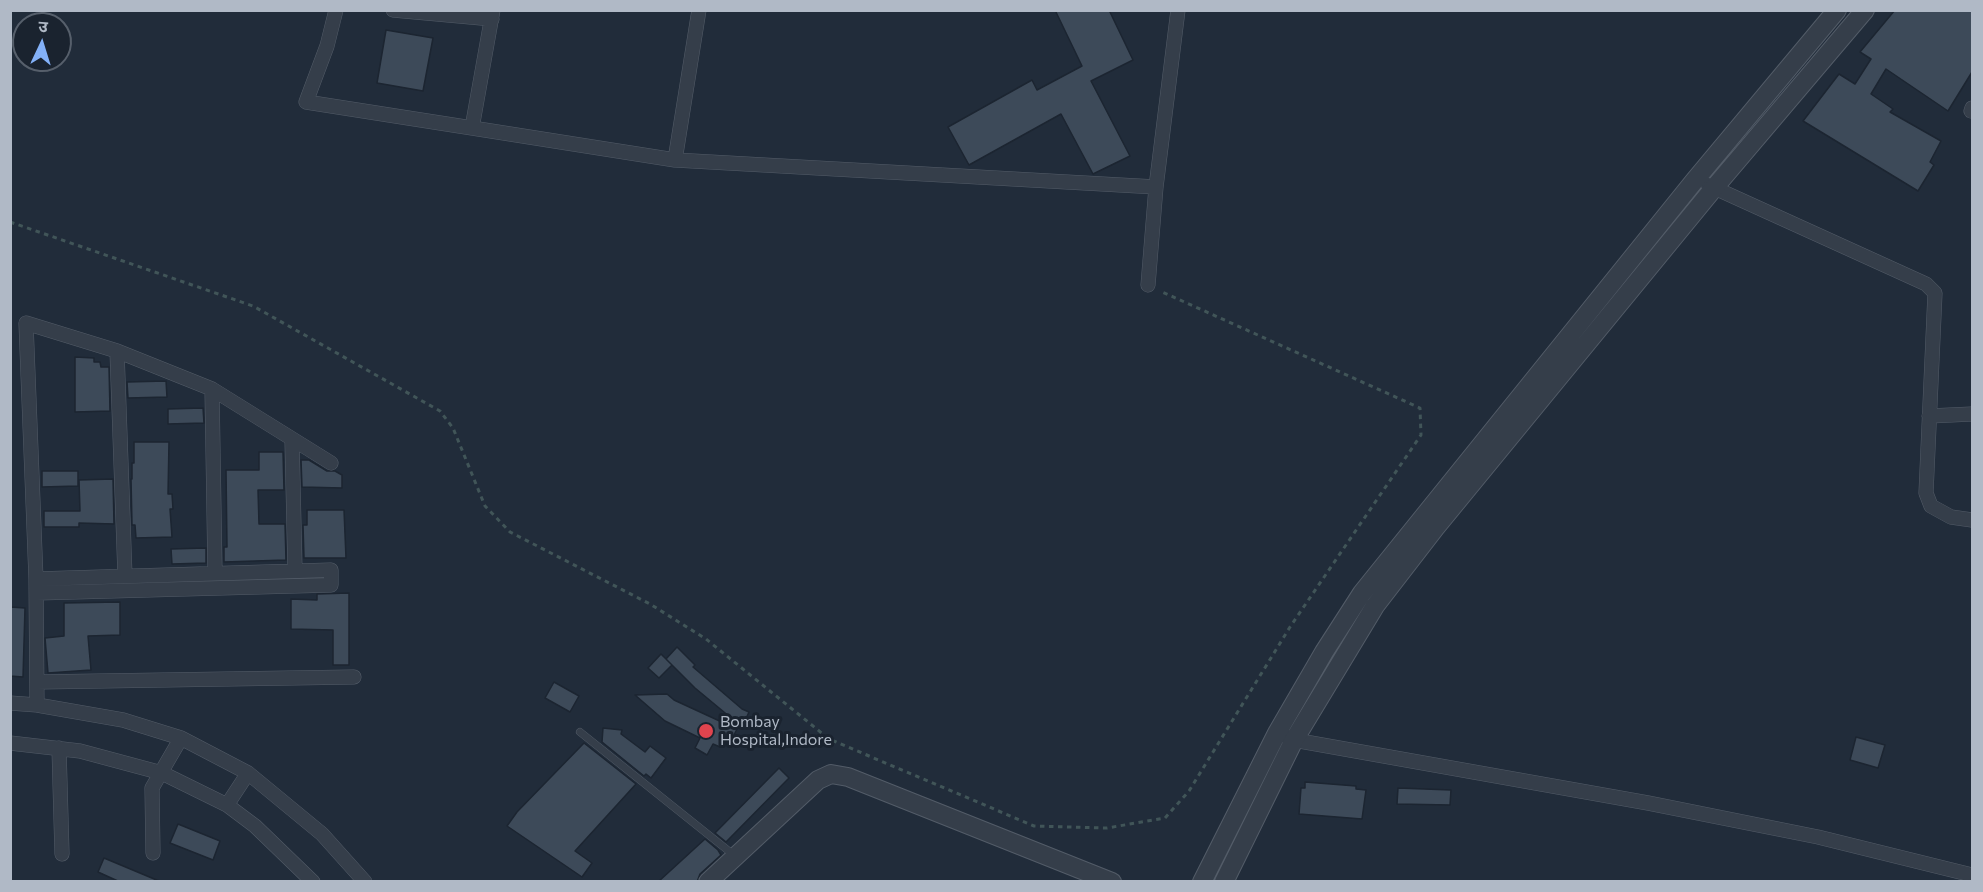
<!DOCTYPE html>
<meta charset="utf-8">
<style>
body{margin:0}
#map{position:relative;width:1983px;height:892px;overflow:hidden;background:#212c3a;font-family:Commissioner,"Noto Sans Devanagari",sans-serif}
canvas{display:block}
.frame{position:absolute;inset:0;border:12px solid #b0b9c6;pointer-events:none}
.north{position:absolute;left:12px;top:12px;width:60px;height:60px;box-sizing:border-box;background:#1a232f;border:2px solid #565f6b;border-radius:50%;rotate:4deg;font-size:16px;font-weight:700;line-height:24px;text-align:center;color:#b0b9c6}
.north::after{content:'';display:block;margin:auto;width:21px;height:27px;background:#83b1f8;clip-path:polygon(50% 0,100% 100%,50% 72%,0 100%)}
</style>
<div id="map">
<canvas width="1983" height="892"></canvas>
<div class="frame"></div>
<div class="north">उ</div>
</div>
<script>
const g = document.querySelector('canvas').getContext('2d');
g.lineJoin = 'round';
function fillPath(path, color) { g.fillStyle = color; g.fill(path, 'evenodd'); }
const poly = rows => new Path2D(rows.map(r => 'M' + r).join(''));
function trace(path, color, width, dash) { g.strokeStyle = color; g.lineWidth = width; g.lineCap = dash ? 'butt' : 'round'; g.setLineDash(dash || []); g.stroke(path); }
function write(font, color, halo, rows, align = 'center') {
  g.font = font + ' Commissioner,sans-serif'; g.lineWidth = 6; g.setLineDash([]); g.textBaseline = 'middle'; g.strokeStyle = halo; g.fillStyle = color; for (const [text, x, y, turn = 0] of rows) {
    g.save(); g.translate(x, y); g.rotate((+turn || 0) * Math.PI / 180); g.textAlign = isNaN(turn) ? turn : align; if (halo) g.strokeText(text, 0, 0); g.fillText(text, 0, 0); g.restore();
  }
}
const building = poly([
 [1055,10,1109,10,1133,60,1091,81,1130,156,1093,174,1061,114,969,165,948,127,1032,80,1037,90,1082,66,1055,10],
 [1895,10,1972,10,1972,72,1948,111,1886,69,1871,94,1893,109,1890,112,1941,141,1930,162,1934,165,1918,191,1803,121,1839,74,1855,84,1871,59,1860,52,1895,10],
 [386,30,433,38,423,91,377,83,386,30],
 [75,357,94,358,94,362,100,362,101,367,109,367,110,411,75,412,75,357],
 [166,381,167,397,128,398,127,382,166,381],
 [203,408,204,423,168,424,168,409,203,408],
 [134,442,169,442,168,494,172,494,173,509,170,509,172,537,136,538,135,525,132,525,131,479,132,479,132,463,134,463,134,442],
 [259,452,283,452,284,490,258,490,259,524,285,524,286,560,224,562,224,547,227,547,226,470,259,470,259,452],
 [301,460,309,460,327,471,335,471,342,475,342,488,302,487,301,460],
 [42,471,78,471,78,486,42,487,42,471],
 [113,479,114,524,79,523,79,527,44,527,44,511,80,511,79,480,113,479],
 [307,510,344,510,346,558,304,558,303,525,307,525,307,510],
 [206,548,206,563,172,564,171,549,206,548],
 [349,593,349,665,333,665,333,630,291,629,291,599,317,600,317,594,349,593],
 [120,602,120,635,88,636,91,670,48,673,45,638,64,636,64,603,120,602],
 [10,607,25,608,23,677,10,676,10,607],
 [677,647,695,665,693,667,742,709,749,712,743,725,736,722,695,688,666,659,677,647],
 [661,654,672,665,659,678,648,668,661,654],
 [554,682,579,696,570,712,545,698,554,682],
 [667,694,674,700,737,729,730,743,723,740,720,747,713,744,707,755,695,748,700,738,665,721,635,695,667,694],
 [603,728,622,730,621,734,645,752,650,746,666,758,651,778,646,774,644,776,602,742,603,728],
 [1856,737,1885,745,1878,768,1850,760,1856,737],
 [584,743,636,784,575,851,592,863,582,877,507,826,517,812,584,743],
 [779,768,789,778,726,842,715,833,779,768],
 [1305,782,1356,786,1356,789,1366,790,1362,819,1299,814,1301,788,1305,788,1305,782],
 [1398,788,1451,790,1450,805,1397,804,1398,788],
 [178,824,220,841,213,860,170,843,178,824],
 [705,839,718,850,721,855,700,874,697,882,658,882,705,839],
 [104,858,159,881,159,882,120,882,98,872,104,858]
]);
const path = poly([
 [10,222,253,306,440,411,453,428,485,506,510,532,650,604,706,639,829,739,1034,826,1107,828,1165,818,1189,791,1290,627,1421,435,1420,408,1160,291]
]);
const service = poly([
 [580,732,735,856]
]);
const minor = poly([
 [336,10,327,46,306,102,472,128,493,10],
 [393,10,492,19],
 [1971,111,1972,108],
 [472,128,675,160,1156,187],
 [675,160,699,10],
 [1708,185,1926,284,1935,293,1926,493,1931,506,1951,517,1972,520],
 [1148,285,1156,187,1178,10],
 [117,351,125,576],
 [212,389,215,573],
 [1929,416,1972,414],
 [292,440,295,570],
 [36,579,331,570,331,585,37,593],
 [37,682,354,677],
 [10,703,37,705,123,720,181,738,248,773,322,834,365,882],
 [37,705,36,579,26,323,117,351,212,389,331,463],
 [1287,737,1294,740,1648,803,1818,837,1972,875],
 [10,743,80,751,162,773,227,805,255,826,313,882],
 [59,748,62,854],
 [227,805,248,773],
 [153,853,152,788,181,738]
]);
const tertiary = poly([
 [708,882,818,780,831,774,848,777,1112,882],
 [1202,882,1277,733,1324,652,1362,593,1695,180,1837,10],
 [1224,882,1294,740,1375,606,1436,527,1714,188,1865,10]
]);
const markers = [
 [706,731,8,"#e0444e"]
];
const poiNames = [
 ["Bombay",720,722],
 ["Hospital,Indore",720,740]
];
fillPath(building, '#3d4a59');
trace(building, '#1c2531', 1.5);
trace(service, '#535c68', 8);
trace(minor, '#535c68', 15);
trace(tertiary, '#535c68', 20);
trace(path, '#415558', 3, [4.5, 4.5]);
trace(service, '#353e4a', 7);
trace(minor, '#353e4a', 14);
trace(tertiary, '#353e4a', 18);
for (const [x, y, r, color] of markers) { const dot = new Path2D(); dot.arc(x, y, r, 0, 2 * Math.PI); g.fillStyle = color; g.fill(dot); trace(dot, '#1a232f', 2); }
write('16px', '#b0b9c6', '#1a232f', poiNames, 'left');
</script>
